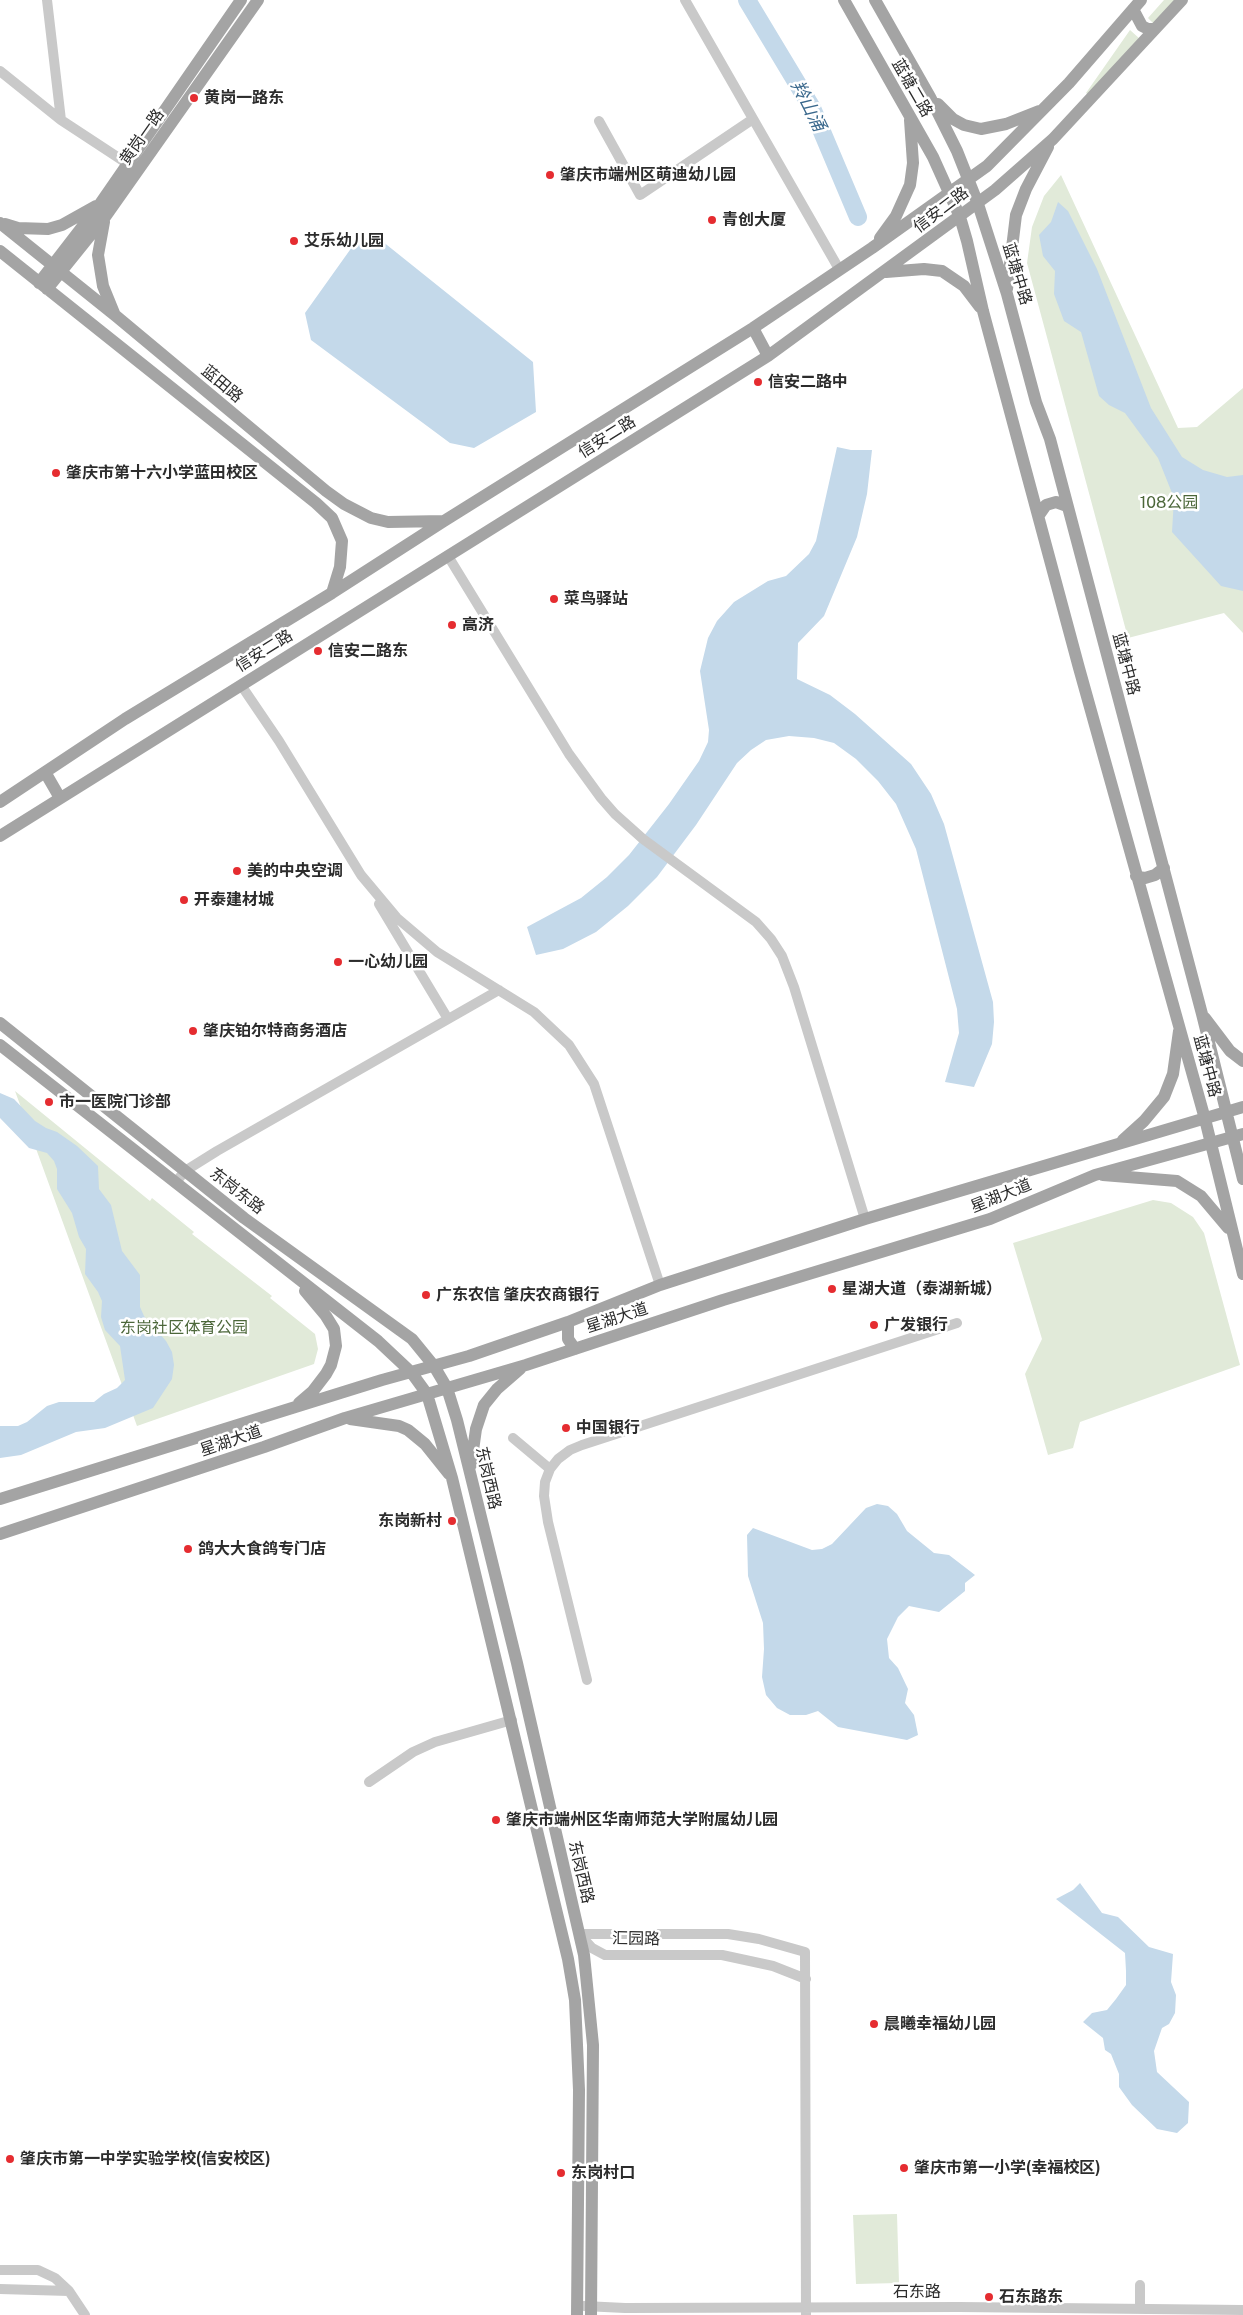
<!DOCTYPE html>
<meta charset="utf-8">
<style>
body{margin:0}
canvas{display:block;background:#fff}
</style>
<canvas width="1243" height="2315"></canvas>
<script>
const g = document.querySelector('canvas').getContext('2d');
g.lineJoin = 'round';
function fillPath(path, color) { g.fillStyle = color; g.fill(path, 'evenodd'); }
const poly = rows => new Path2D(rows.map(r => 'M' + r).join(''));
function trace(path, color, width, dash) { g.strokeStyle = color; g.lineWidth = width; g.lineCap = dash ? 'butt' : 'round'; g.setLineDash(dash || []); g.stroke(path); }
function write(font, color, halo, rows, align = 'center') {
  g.font = font + ' "Public Sans","Noto Sans SC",sans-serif'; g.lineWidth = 5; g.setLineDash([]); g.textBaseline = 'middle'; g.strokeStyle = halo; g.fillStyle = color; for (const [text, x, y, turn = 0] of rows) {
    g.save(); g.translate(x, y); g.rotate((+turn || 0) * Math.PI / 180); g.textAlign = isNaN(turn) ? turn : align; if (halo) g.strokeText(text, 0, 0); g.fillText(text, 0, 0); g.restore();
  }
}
const green = poly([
 [1164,0,1176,0,1154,24,1148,18],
 [1130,30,1140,39,1089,95,1086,93],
 [1061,175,1178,428,1197,427,1243,388,1243,633,1224,613,1128,638,1027,263,1032,227,1044,196],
 [15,1091,150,1201,152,1198,194,1232,192,1234,272,1296,270,1298,315,1334,318,1349,314,1364,137,1426],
 [1153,1200,1171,1203,1193,1217,1204,1233,1240,1365,1080,1422,1073,1448,1048,1455,1025,1374,1042,1339,1013,1243],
 [897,2214,899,2283,856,2284,853,2215]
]);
const water = poly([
 [1058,202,1068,211,1097,269,1151,408,1182,457,1203,470,1227,477,1243,475,1243,591,1221,586,1172,532,1174,498,1158,458,1125,413,1109,405,1099,396,1081,332,1064,321,1054,294,1055,271,1043,256,1039,235,1051,222],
 [377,237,533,362,536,412,474,448,450,443,311,340,305,313,357,240],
 [837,447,851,450,872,450,867,494,857,537,824,616,798,643,797,679,830,695,855,714,911,764,931,794,944,824,993,1002,994,1022,992,1044,974,1087,945,1082,959,1033,957,1009,916,849,896,804,878,781,856,759,834,743,814,738,789,736,766,740,751,750,737,763,696,825,657,877,628,906,596,932,563,949,536,955,527,927,581,898,607,877,629,855,669,804,699,761,708,742,709,730,700,671,708,638,717,621,734,602,768,581,786,576,809,554,816,541],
 [0,1093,14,1099,35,1121,46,1128,57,1132,77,1146,98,1166,99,1189,111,1205,122,1251,140,1275,140,1307,144,1316,166,1341,172,1352,174,1365,172,1379,153,1408,105,1428,76,1432,21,1455,0,1458,0,1426,18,1426,27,1422,47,1406,59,1402,94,1402,104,1394,117,1388,125,1380,120,1346,105,1330,101,1317,102,1301,98,1292,85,1274,86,1249,79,1237,72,1213,57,1189,57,1169,54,1161,47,1153,29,1148,0,1118],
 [877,1504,888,1506,897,1514,907,1531,934,1553,949,1555,975,1575,965,1583,965,1591,939,1612,909,1606,898,1617,887,1639,889,1658,898,1668,908,1689,905,1703,914,1715,918,1735,907,1740,838,1727,818,1711,806,1715,790,1715,777,1708,766,1695,762,1677,764,1649,763,1623,748,1576,747,1535,753,1528,812,1550,822,1549,832,1544,866,1508],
 [1080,1883,1102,1913,1118,1917,1149,1947,1173,1954,1171,1982,1176,1995,1175,2013,1169,2024,1162,2028,1154,2051,1157,2072,1189,2102,1188,2123,1177,2133,1157,2129,1132,2105,1119,2087,1119,2074,1111,2054,1105,2050,1103,2038,1083,2022,1092,2013,1107,2010,1116,1999,1126,1985,1126,1971,1125,1953,1056,1899,1073,1890]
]);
const river = poly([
 [747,0,812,108,858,217]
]);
const minor = poly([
 [47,0,61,120],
 [685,0,839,269],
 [0,71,61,120,128,164],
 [599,121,640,195,753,119],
 [448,556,569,754,601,798,615,814,643,839,756,922,771,939,782,956,794,987,865,1219],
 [241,685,279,741,361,875,397,918,437,952,534,1012,569,1045,594,1084,660,1285],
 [379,904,448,1019],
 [175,1183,185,1171,217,1151,499,990],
 [513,1438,550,1469],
 [587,1680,548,1522,544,1496,545,1482,550,1469,558,1459,570,1450,582,1445,957,1323],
 [369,1782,413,1752,435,1742,512,1720],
 [579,1934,728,1934,759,1939,805,1952,806,2315],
 [580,1935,592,1948,605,1955,722,1955,773,1966,806,1979],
 [0,2270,38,2270,55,2278,69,2291,85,2315],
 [1140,2285,1140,2309],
 [0,2289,69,2291],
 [584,2306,625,2308,959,2307,1243,2310]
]);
const major = poly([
 [844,0,933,157,960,217,967,241,983,311,1079,668,1205,1119,1243,1274],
 [875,0,930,97,957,151,978,204,1007,294,1036,402,1050,439,1202,1014,1243,1179],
 [1133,9,1142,26,1148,29,1155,29],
 [938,104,953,119,964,125,981,129,1006,124,1039,111],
 [104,222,98,255,103,286,114,313],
 [0,223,116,316,326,491,344,504,371,518,388,522,444,521],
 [5,224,18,228,48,229,62,225,96,206],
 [880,238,896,216,910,185,913,163,910,120],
 [0,251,316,503,332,518,342,541,340,567,332,593],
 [886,272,924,269,942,271,964,286,980,307],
 [39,283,100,204,241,0],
 [47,289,105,217,258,0],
 [1007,289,1016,215,1026,189,1048,147],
 [753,328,768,356],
 [1039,515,1046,505,1056,502,1067,506],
 [45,772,60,798],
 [0,802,125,719,332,593,444,521,753,328,872,248,987,166,1069,83,1141,0],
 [0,836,768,356,995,190,1053,139,1182,0],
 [1136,876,1145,878,1155,875,1164,868],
 [1205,1018,1230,1051,1243,1061],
 [0,1023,244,1218,412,1339,434,1366,447,1388,457,1420,517,1663,584,1955,593,2045,591,2315],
 [0,1045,378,1341,411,1372,427,1394,452,1478,568,1959,575,2000,579,2090,577,2315],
 [1123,1140,1144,1121,1164,1097,1173,1074,1179,1031],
 [1103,1175,1177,1181,1201,1196,1228,1228],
 [568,1322,568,1339,575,1349],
 [299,1403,313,1391,326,1374,331,1365,336,1346,334,1329,326,1316,305,1291],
 [350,1419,399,1426,408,1430,425,1444,449,1474],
 [471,1465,476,1429,484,1405,497,1389,520,1369],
 [0,1499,382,1380,469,1356,568,1322,660,1285,865,1219,1243,1107],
 [0,1534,264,1447,345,1418,526,1365,723,1300,990,1219,1095,1175,1243,1134]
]);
const markers = [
 [194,98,5,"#e52c30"],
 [550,175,5,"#e52c30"],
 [712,220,5,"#e52c30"],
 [294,241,5,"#e52c30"],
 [758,382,5,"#e52c30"],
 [56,473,5,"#e52c30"],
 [554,599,5,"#e52c30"],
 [452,625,5,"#e52c30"],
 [318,651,5,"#e52c30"],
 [237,871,5,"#e52c30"],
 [184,900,5,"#e52c30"],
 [338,962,5,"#e52c30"],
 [193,1031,5,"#e52c30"],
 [49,1102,5,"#e52c30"],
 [832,1289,5,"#e52c30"],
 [426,1295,5,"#e52c30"],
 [874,1325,5,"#e52c30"],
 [566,1428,5,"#e52c30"],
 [452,1521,5,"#e52c30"],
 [188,1549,5,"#e52c30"],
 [496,1820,5,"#e52c30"],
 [874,2024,5,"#e52c30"],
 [10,2159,5,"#e52c30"],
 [904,2168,5,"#e52c30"],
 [561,2173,5,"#e52c30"],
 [989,2297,5,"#e52c30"]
];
const streetNames = [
 ["蓝塘二路",912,88,60],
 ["黄岗一路",142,137,-55],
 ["信安二路",941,210,-37],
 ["蓝塘中路",1017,274,73],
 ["蓝田路",222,384,40],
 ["信安二路",607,437,-32],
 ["信安二路",264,651,-32],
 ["蓝塘中路",1126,664,75],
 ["蓝塘中路",1207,1066,75],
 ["东岗东路",237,1191,38],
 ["星湖大道",1001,1196,-22],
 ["星湖大道",617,1318,-18],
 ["星湖大道",231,1441,-19],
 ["东岗西路",488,1478,77],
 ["东岗西路",581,1872,77],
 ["汇园路",636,1939,1],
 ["石东路",917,2292]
];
const poiNames = [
 ["黄岗一路东",204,98],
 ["肇庆市端州区萌迪幼儿园",560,175],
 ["青创大厦",722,220],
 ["艾乐幼儿园",304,241],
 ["信安二路中",768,382],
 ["肇庆市第十六小学蓝田校区",66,473],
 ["菜鸟驿站",564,599],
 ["高济",462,625],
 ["信安二路东",328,651],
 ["美的中央空调",247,871],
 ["开泰建材城",194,900],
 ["一心幼儿园",348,962],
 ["肇庆铂尔特商务酒店",203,1031],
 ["市一医院门诊部",59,1102],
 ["星湖大道（泰湖新城）",842,1289],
 ["广东农信 肇庆农商银行",436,1295],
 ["广发银行",884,1325],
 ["中国银行",576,1428],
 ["东岗新村",442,1521,"right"],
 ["鸽大大食鸽专门店",198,1549],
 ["肇庆市端州区华南师范大学附属幼儿园",506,1820],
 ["晨曦幸福幼儿园",884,2024],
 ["肇庆市第一中学实验学校(信安校区)",20,2159],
 ["肇庆市第一小学(幸福校区)",914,2168],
 ["东岗村口",571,2173],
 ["石东路东",999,2297]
];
const parkNames = [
 ["108公园",1169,503],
 ["东岗社区体育公园",184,1328]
];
const waterNames = [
 ["羚山涌",808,106,63]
];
fillPath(green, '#e1ead9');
fillPath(water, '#c4d9ea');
trace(river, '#c4d9ea', 18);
trace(minor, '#c9c9c9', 10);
trace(major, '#a4a4a4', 12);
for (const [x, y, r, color] of markers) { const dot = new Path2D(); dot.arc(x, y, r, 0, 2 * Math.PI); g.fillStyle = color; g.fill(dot); trace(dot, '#fff', 2); }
write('16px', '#2c2c2c', '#fff', streetNames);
write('bold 16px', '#2c2c2c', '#fff', poiNames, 'left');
write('16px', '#4c673a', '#fff', parkNames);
write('italic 18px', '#3b698d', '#fff', waterNames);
</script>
